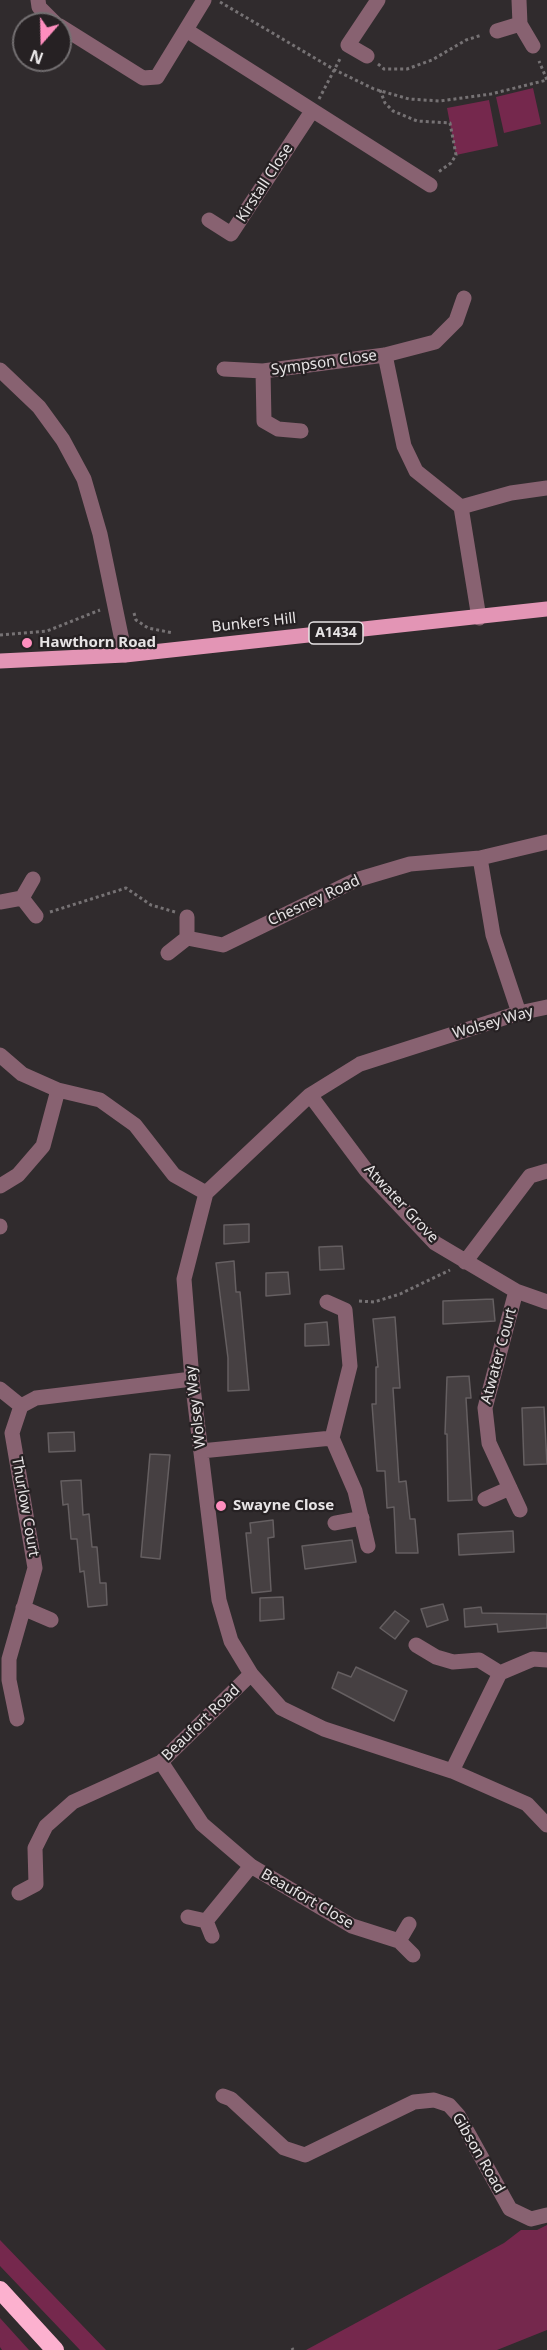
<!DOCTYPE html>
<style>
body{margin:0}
#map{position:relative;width:547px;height:2350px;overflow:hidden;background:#302b2d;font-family:"Noto Sans",sans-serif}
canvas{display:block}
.north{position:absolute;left:12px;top:12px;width:60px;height:60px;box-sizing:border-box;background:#262123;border:2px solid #736f71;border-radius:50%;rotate:200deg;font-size:16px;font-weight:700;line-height:24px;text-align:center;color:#e7e4e5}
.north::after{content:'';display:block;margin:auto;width:21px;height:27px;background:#fe8ebe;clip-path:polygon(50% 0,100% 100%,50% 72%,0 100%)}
</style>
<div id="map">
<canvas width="547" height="2350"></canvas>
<div class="north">N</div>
</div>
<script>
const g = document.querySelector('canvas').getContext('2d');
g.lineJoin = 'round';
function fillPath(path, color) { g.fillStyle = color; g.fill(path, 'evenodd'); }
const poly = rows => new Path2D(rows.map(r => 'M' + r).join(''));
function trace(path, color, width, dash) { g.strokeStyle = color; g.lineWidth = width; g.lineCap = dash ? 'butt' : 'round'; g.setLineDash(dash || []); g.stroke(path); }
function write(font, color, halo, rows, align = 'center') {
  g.font = font + ' "Noto Sans",sans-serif'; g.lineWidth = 4.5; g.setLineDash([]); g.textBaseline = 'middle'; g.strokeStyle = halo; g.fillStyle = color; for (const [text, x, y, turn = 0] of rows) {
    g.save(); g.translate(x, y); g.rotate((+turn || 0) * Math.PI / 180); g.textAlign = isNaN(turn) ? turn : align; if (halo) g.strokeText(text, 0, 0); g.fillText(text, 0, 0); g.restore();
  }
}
const green = poly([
 [533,88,541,124,504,133,496,97],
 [489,100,498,146,456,155,447,108],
 [547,2225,547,2330,497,2350,306,2350,504,2243,521,2230,537,2230],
 [0,2240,106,2350,80,2350,0,2266],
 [0,2318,29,2350,2,2350,0,2347]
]);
const building = poly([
 [249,1224,249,1242,224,1244,224,1225,249,1224],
 [342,1246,344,1269,320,1270,319,1247,342,1246],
 [234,1261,236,1292,240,1292,249,1390,228,1391,228,1358,216,1263,234,1261],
 [288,1272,290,1294,266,1296,266,1273,288,1272],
 [493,1299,495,1321,443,1324,443,1301,493,1299],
 [395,1317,400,1388,393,1388,399,1482,406,1481,410,1519,415,1519,418,1553,396,1553,394,1507,387,1508,385,1471,377,1471,372,1404,376,1404,376,1367,378,1367,373,1319,395,1317],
 [327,1322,329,1345,305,1346,305,1324,327,1322],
 [469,1376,471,1398,466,1398,472,1500,448,1501,447,1434,445,1434,447,1377,469,1376],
 [544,1407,547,1464,524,1465,522,1408,544,1407],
 [74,1432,75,1451,49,1452,48,1433,74,1432],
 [150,1454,170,1455,160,1559,141,1557,150,1454],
 [81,1480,83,1515,89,1514,92,1547,97,1547,100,1583,106,1583,107,1605,88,1607,84,1571,80,1572,77,1539,71,1539,68,1504,63,1505,61,1481,81,1480],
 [273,1520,274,1537,268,1538,271,1591,252,1593,246,1533,251,1533,250,1523,273,1520],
 [513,1531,514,1552,459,1555,458,1534,513,1531],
 [352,1540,356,1562,305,1569,302,1546,352,1540],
 [283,1597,284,1619,260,1621,260,1598,283,1597],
 [443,1604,448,1620,427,1627,421,1609,443,1604],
 [481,1607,482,1613,547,1614,547,1628,498,1632,497,1624,465,1627,464,1609,481,1607],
 [395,1611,409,1621,395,1639,380,1628,395,1611],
 [356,1667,407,1691,394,1721,332,1688,338,1672,351,1677,356,1667]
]);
const path = poly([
 [220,2,335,70,374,89,409,99,440,101,491,94,547,80,539,61],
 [378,64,384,69,407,69,432,60,466,40,482,35],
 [380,90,385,103,393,111,417,121,450,123,456,155,451,163,437,173],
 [319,99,341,57],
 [134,613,136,620,148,628,173,633],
 [0,635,47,631,100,610],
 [50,912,126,888,151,905,175,912],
 [359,1301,374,1302,400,1294,450,1270],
 [292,2348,293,2350]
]);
const minor = poly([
 [38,0,39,7,56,24],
 [519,0,520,24,533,46],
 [60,26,143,78,157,77,204,0],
 [186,30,430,185],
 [497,31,520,24],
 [367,56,348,45,378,0],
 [209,220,231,234,312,111],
 [385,355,404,446,416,471,461,507,479,618],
 [224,369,263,371,385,355,435,342,456,321,464,298],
 [0,370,39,407,63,440,84,479,100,534,125,655],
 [263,371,264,421,278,429,301,431],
 [461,507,511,493,547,488],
 [480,858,547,842],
 [22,898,33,879],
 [0,902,22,898,36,916],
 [187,917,187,938,223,945,356,880,410,864,480,858,493,935,519,1013],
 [168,953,187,938],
 [547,1007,519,1013,360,1064,310,1095,206,1193,184,1279,192,1379,219,1600,231,1641,251,1674,281,1708,324,1729,452,1771,527,1804,547,1825],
 [0,1055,22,1074,58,1090,100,1100,135,1125,174,1175,206,1193],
 [310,1095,366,1170,435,1243,516,1291,547,1302],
 [0,1186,18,1175,43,1146,58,1090],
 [0,1226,0,1227],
 [465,1262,530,1176,547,1171],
 [516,1291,485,1408,489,1443,520,1510],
 [0,1389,21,1406],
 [332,1438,355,1491,368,1546],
 [201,1451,332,1438,350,1366,345,1310,327,1302],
 [485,1499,510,1488],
 [335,1523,362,1518],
 [23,1608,51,1620],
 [416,1645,436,1657,453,1662,479,1660,500,1673],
 [17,1719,9,1680,9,1659,35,1568,12,1433,21,1406,36,1398,192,1379],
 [161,1762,202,1824,251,1866,352,1926,399,1941,413,1955],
 [452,1771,500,1673,533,1659,547,1660],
 [19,1893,36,1884,35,1848,46,1826,73,1802,161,1762,251,1674],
 [188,1917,206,1921],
 [212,1936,206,1921,251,1866],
 [399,1941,409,1924],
 [223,2096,231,2099,284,2148,305,2155,414,2102,434,2100,449,2105,458,2115,510,2209,531,2219,547,2215]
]);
const major = poly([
 [0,661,125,655,547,609]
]);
const highway = poly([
 [0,2290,55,2350]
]);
const markers = [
 [27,643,6,"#fe8ebe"],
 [221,1506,6,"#fe8ebe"]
];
const shields = [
 [336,633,54]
];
const shieldNames = [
 ["A1434",336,633]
];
const streetNames = [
 ["Kirstall Close",265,183,-57],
 ["Sympson Close",324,363,-8],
 ["Bunkers Hill",254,623,-6],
 ["Chesney Road",314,901,-25],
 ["Wolsey Way",493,1023,-16],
 ["Atwater Grove",401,1204,47],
 ["Atwater Court",499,1356,-75],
 ["Wolsey Way",196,1407,-97],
 ["Thurlow Court",25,1507,80],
 ["Beaufort Road",201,1723,-44],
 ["Beaufort Close",307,1899,30],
 ["Gibson Road",478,2153,60]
];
const poiNames = [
 ["Hawthorn Road",39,643],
 ["Swayne Close",233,1506]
];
fillPath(green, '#75284d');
fillPath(building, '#464042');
trace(building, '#655f61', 1.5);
trace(path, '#767274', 3, [3, 3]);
trace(minor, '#886271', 15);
trace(major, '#e395b5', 15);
trace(highway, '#fcb1cf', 18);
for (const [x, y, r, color] of markers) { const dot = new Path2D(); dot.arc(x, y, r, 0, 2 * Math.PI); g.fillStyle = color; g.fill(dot); trace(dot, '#262123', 2); }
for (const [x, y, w] of shields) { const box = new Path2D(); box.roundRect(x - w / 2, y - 11, w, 22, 4.5); g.fillStyle = '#262123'; g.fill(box); trace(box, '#e7e4e5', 1.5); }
write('bold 14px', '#e7e4e5', null, shieldNames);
write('15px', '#e7e4e5', '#262123', streetNames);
write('bold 15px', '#e7e4e5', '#262123', poiNames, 'left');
</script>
